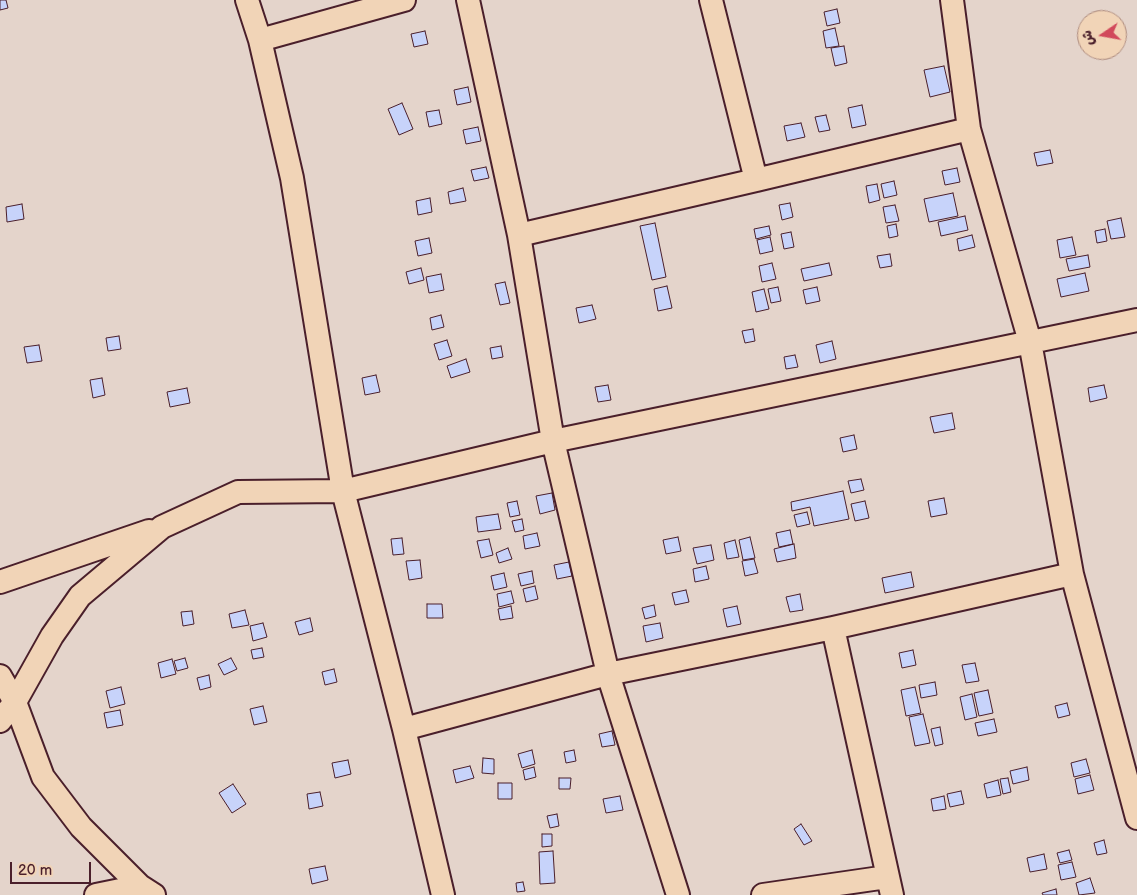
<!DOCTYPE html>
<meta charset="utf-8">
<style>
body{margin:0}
#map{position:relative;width:1137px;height:895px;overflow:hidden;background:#e4d4cb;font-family:"Balsamiq Sans","Playpen Sans Arabic",sans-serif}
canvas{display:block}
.north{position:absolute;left:1077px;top:10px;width:50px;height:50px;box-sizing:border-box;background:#f1d4b7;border:1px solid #ae8c7f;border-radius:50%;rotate:258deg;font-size:14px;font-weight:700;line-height:20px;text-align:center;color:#4a1f2b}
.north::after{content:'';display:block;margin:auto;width:18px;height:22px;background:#d1495b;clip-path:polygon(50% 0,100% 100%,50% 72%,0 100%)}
.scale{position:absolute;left:10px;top:862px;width:81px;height:22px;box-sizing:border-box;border:2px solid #4a1f2b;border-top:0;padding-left:6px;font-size:15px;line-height:18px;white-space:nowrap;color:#4a1f2b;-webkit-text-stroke:4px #f1d4b7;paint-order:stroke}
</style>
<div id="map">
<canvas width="1137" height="895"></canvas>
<div class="north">ش</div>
<div class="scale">20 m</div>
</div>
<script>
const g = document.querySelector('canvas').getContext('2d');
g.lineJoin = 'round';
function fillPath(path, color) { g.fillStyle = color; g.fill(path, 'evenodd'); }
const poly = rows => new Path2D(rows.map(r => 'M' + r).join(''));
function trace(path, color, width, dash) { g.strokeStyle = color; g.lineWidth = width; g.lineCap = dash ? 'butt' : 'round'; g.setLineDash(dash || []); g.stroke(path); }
const building = poly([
 [0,0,6,0,8,8,0,10,0,0],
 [837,9,840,23,827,26,824,12,837,9],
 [835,28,839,46,826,48,823,31,835,28],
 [425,31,428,44,414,47,411,34,425,31],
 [844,46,847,63,835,66,831,48,844,46],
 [1095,50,1110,50,1111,53,1097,56,1095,50],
 [944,66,950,92,930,97,924,70,944,66],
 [468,87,471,102,457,105,454,90,468,87],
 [402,103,413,129,399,135,388,109,402,103],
 [862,105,866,125,852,128,848,108,862,105],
 [439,110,442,124,429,127,426,112,439,110],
 [826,115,830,130,819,132,815,117,826,115],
 [801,123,805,137,787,141,784,126,801,123],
 [478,127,481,141,466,144,463,130,478,127],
 [1050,150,1053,163,1037,166,1034,153,1050,150],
 [486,167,489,178,474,181,471,170,486,167],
 [957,168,960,182,945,185,942,171,957,168],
 [894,181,897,195,884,198,881,184,894,181],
 [877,184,880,200,869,203,866,186,877,184],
 [463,188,466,201,450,204,448,192,463,188],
 [953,193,958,216,929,222,924,199,953,193],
 [430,198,432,212,418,215,416,201,430,198],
 [790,203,793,217,782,220,779,205,790,203],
 [22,204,24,219,7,222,6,207,22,204],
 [895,205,899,221,886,223,883,207,895,205],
 [965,216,968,230,941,236,938,222,965,216],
 [1121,218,1125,237,1111,239,1107,221,1121,218],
 [655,223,666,277,652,280,640,226,655,223],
 [896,224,898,236,889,238,887,226,896,224],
 [769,226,771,235,756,239,754,229,769,226],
 [1105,229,1107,241,1097,243,1095,231,1105,229],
 [791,232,794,247,784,249,781,234,791,232],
 [972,235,975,247,959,251,957,239,972,235],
 [770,237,773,251,760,254,757,240,770,237],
 [1072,237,1076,255,1060,258,1057,240,1072,237],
 [429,238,432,253,418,256,415,241,429,238],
 [890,254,892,266,880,268,877,256,890,254],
 [1088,255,1090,267,1069,271,1066,259,1088,255],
 [772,263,776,279,762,282,759,266,772,263],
 [829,263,832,275,804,281,801,269,829,263],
 [421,268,424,280,409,284,406,272,421,268],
 [1085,273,1089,291,1061,297,1057,279,1085,273],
 [441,274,444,290,429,293,426,277,441,274],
 [505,282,510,303,500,305,495,284,505,282],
 [667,286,672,308,658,311,654,289,667,286],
 [778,287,781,301,771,303,768,289,778,287],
 [817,287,820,301,806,304,803,290,817,287],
 [764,289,769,309,756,312,752,292,764,289],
 [592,305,596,319,579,323,576,308,592,305],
 [441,315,444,327,432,330,430,318,441,315],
 [753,329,755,341,745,343,742,331,753,329],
 [119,336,121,349,108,351,106,338,119,336],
 [447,340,452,356,439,360,434,344,447,340],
 [832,341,836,359,820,363,816,345,832,341],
 [39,345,42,361,27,363,24,347,39,345],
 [501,346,503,357,492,359,490,348,501,346],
 [795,355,798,367,786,369,784,357,795,355],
 [466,359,470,372,451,378,447,366,466,359],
 [376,375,380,392,365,395,362,378,376,375],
 [102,378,105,395,93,398,90,380,102,378],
 [608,385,611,400,598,402,595,387,608,385],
 [1104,385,1107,398,1090,402,1088,388,1104,385],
 [187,388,190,403,170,407,167,392,187,388],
 [952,413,955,429,934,433,930,417,952,413],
 [854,435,857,449,843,452,840,438,854,435],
 [861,479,864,490,851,493,848,481,861,479],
 [843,491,849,519,814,526,810,507,792,511,791,502,843,491],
 [552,493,555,510,540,514,536,496,552,493],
 [944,498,947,514,931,517,928,501,944,498],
 [517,501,520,515,510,517,507,503,517,501],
 [865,501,869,518,855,521,851,504,865,501],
 [807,512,810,524,797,527,794,515,807,512],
 [498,514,501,529,478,532,476,517,498,514],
 [522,519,524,530,515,532,512,521,522,519],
 [790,530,793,544,779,547,776,533,790,530],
 [537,533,540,546,525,549,523,536,537,533],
 [678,537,681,551,666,554,663,540,678,537],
 [750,537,755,558,743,560,739,540,750,537],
 [402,538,404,554,393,555,391,539,402,538],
 [489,539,493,555,481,558,477,541,489,539],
 [735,540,739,557,727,559,724,543,735,540],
 [794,544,796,558,777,562,774,549,794,544],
 [711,545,714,560,697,564,693,548,711,545],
 [508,548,512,559,499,563,496,553,508,548],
 [754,559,758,573,745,576,742,561,754,559],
 [420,560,422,578,409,580,406,561,420,560],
 [569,562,572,576,557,579,554,565,569,562],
 [706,566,709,579,695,582,693,569,706,566],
 [532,571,534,583,521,586,518,574,532,571],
 [911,572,914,587,885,593,882,578,911,572],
 [504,573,507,587,494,590,491,576,504,573],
 [535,586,538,599,526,602,523,589,535,586],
 [686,590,689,602,675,605,672,593,686,590],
 [511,591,514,603,499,607,497,594,511,591],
 [800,594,803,610,790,612,786,597,800,594],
 [427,604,442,604,443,618,427,618,427,604],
 [654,605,656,616,645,619,642,608,654,605],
 [511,606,513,618,500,620,498,609,511,606],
 [737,606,741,624,727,627,723,609,737,606],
 [245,610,249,625,232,628,229,614,245,610],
 [192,611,194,624,183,626,181,612,192,611],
 [310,618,313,631,299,635,295,622,310,618],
 [263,623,267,637,253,641,250,626,263,623],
 [660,623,663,638,646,642,643,626,660,623],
 [262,648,264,657,253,659,251,650,262,648],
 [913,650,916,665,902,668,899,653,913,650],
 [185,658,188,668,177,671,174,661,185,658],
 [231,658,237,669,224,675,218,664,231,658],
 [172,659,176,674,161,678,158,663,172,659],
 [975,663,979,681,966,683,962,665,975,663],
 [334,669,337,682,325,685,322,672,334,669],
 [209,675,211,687,200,690,197,678,209,675],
 [935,682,937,695,921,698,919,685,935,682],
 [121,687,125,704,110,708,106,691,121,687],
 [915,687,921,713,906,716,901,690,915,687],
 [988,690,993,713,979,716,974,693,988,690],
 [972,694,977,717,965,720,960,697,972,694],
 [1067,703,1070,715,1058,718,1055,706,1067,703],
 [263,706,267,722,254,725,250,709,263,706],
 [120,710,123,725,107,728,104,713,120,710],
 [923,714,930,743,915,746,909,717,923,714],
 [994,719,997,732,978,736,975,723,994,719],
 [940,727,943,744,935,746,931,729,940,727],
 [612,731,615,745,602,747,599,734,612,731],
 [532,750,535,764,522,768,518,754,532,750],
 [574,750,576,761,566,763,564,752,574,750],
 [483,758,494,759,494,774,482,773,483,758],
 [1086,759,1090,773,1074,777,1071,763,1086,759],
 [348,760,351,774,335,778,332,763,348,760],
 [470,766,474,778,456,783,453,770,470,766],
 [534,767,536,777,525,780,523,770,534,767],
 [1027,767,1029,780,1013,784,1010,771,1027,767],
 [1090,775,1094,790,1078,794,1075,779,1090,775],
 [559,778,571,778,570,789,559,789,559,778],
 [1008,778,1011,792,1003,794,1000,779,1008,778],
 [998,780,1001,795,987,798,984,784,998,780],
 [498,783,512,783,512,799,498,799,498,783],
 [233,784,246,804,232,813,219,793,233,784],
 [961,791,964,804,950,807,947,794,961,791],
 [320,792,323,806,309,809,307,794,320,792],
 [620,796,623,810,606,813,603,799,620,796],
 [944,796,946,809,933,811,931,799,944,796],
 [557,814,559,826,550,828,547,816,557,814],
 [801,824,812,841,804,845,794,829,801,824],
 [542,834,552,834,552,846,542,847,542,834],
 [1104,840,1107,853,1097,855,1094,843,1104,840],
 [1069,850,1072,860,1060,863,1057,853,1069,850],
 [553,851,555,883,540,884,539,852,553,851],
 [1044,854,1047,869,1030,872,1027,858,1044,854],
 [1072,862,1076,877,1061,880,1058,865,1072,862],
 [325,866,328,880,312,884,309,869,325,866],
 [1090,878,1095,893,1079,895,1076,883,1090,878],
 [523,882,525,891,517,892,516,883,523,882],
 [1056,889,1057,895,1043,895,1042,893,1056,889]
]);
const street = poly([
 [247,0,260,40,292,178,343,491,404,729,443,895],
 [468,0,519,235,553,441,608,674,678,895],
 [711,0,756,180,969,129],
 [952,0,969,129,1030,342,1072,574,1137,818],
 [260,40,404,0],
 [519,235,756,180],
 [0,582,149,531],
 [833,628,892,895],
 [0,676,15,702,43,777,81,827,140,886,154,895],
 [0,721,15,702,52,636,80,596,162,527,238,492,343,491,553,441,1137,320],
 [404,729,608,674,833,628,1072,574],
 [96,895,140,886],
 [763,895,887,877]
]);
fillPath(building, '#c7d3fa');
trace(building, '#4a1f2b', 1);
trace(street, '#4a1f2b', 26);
trace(street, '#f1d4b7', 22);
</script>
